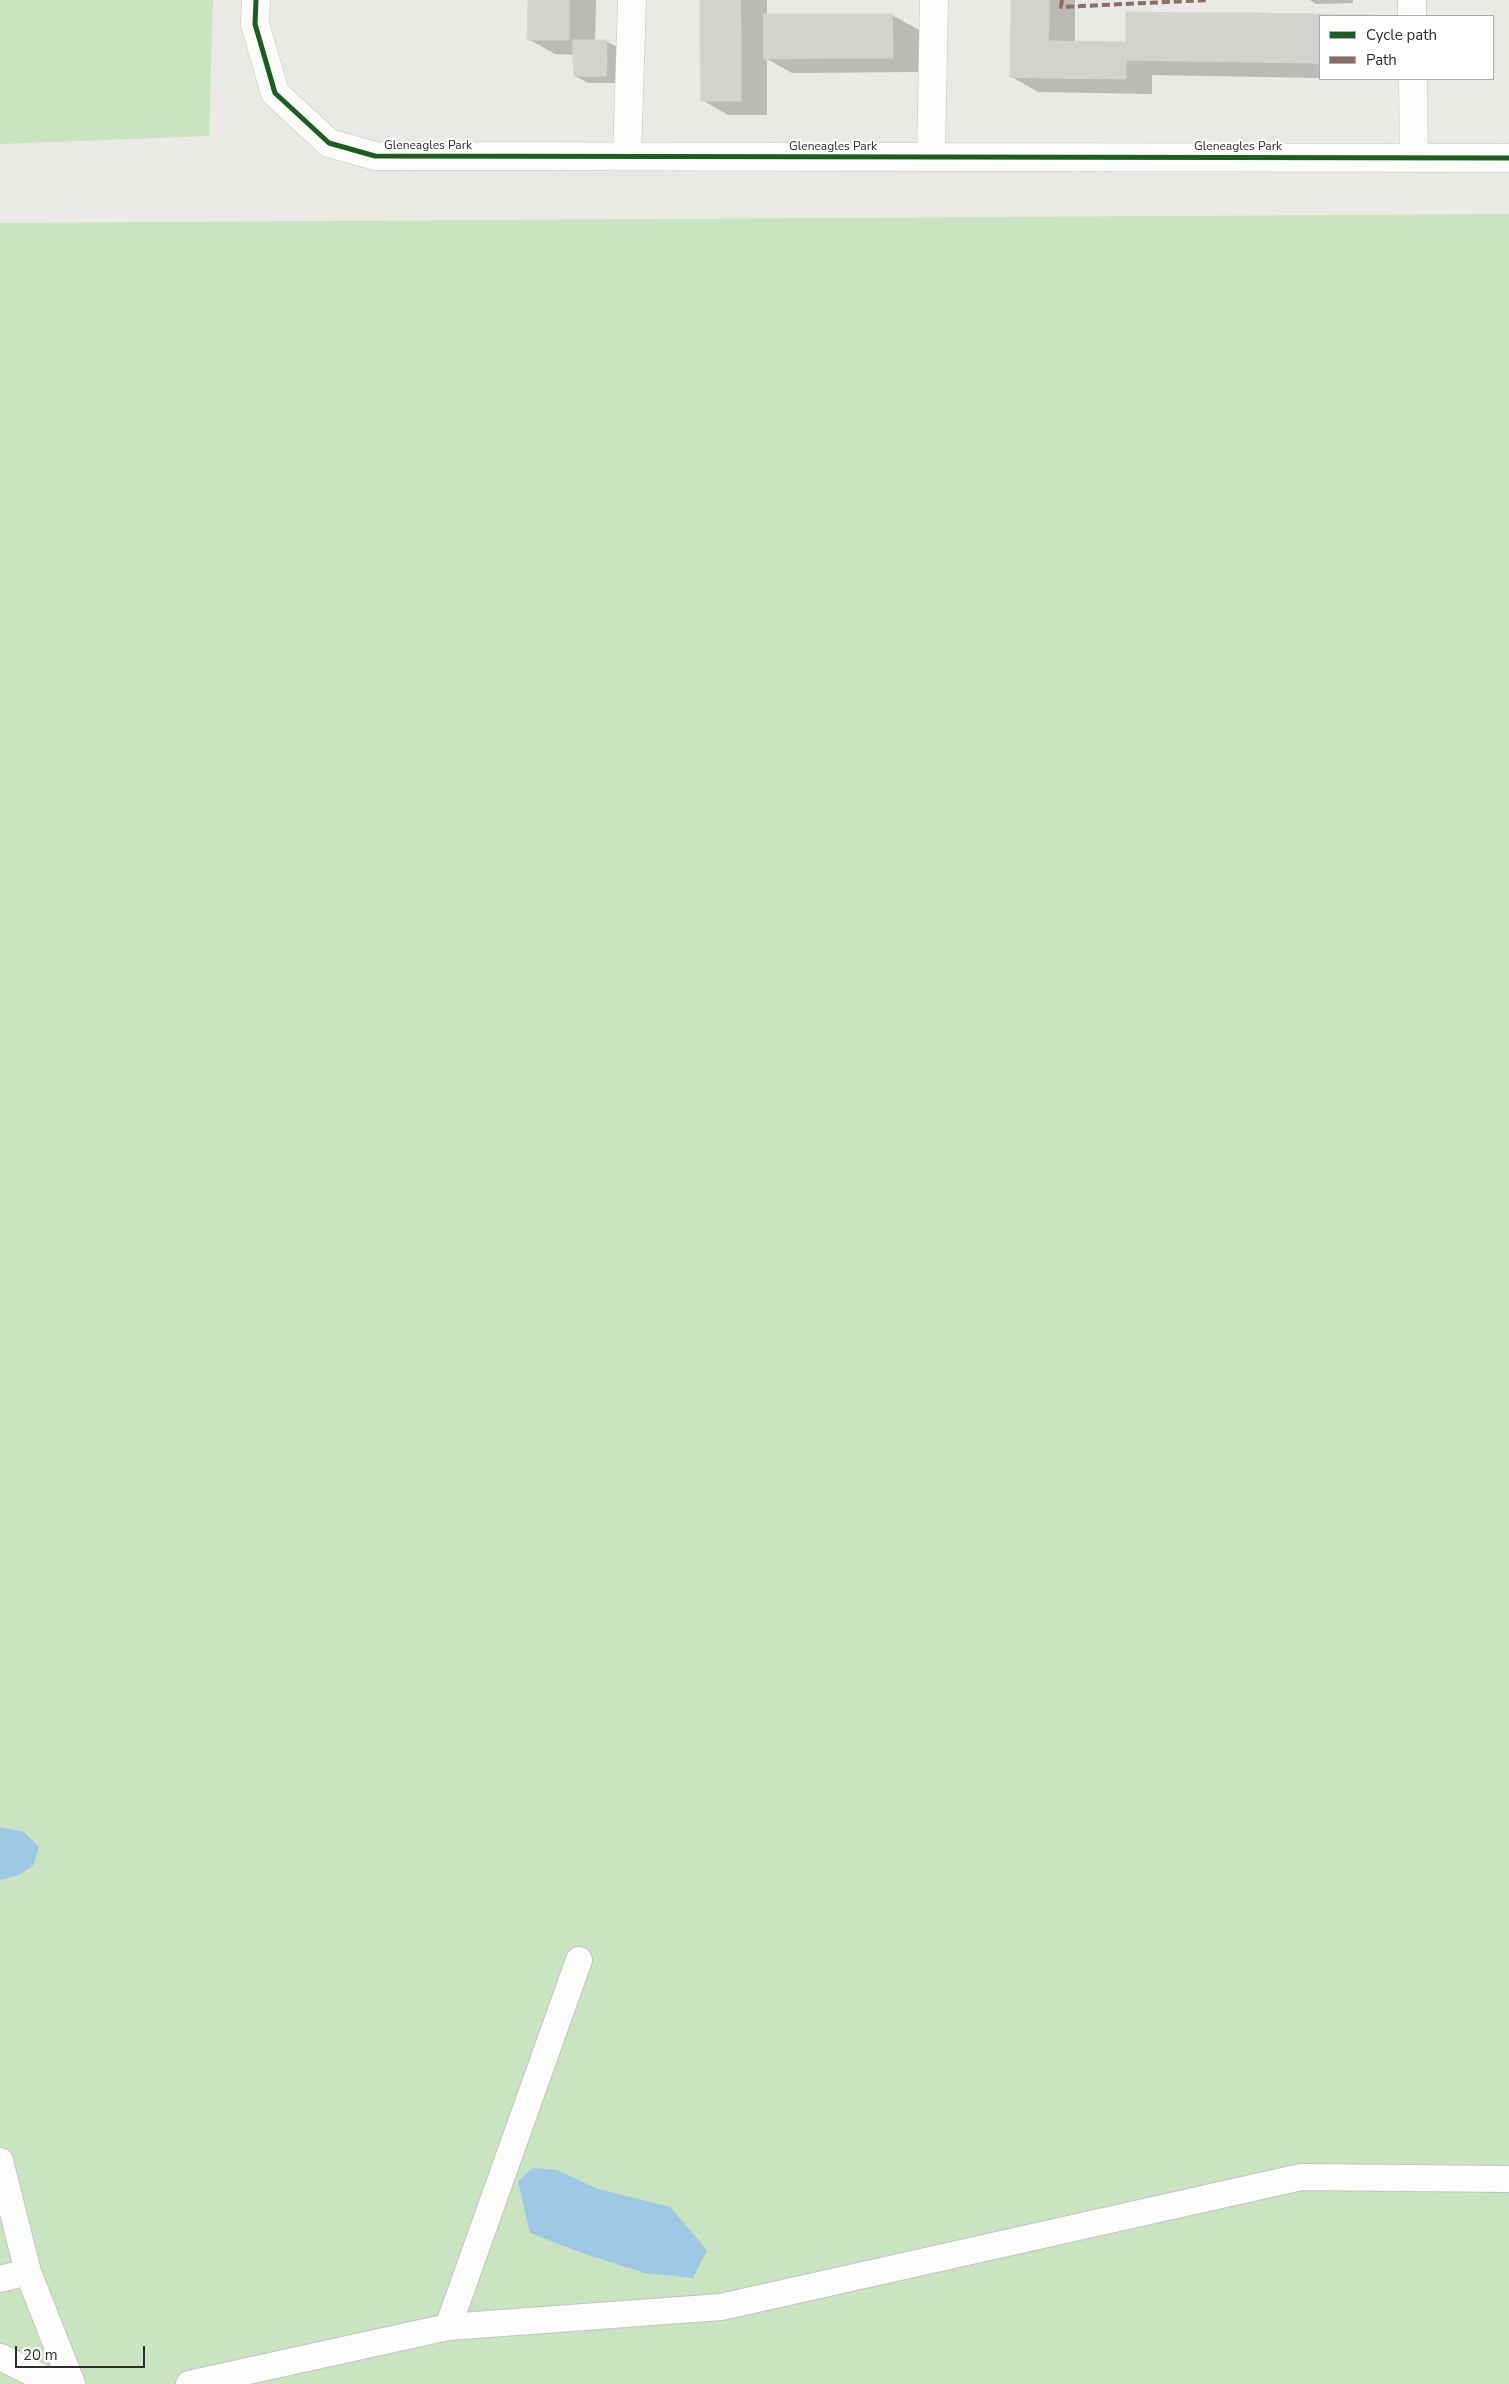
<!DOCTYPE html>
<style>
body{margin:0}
#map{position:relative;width:1509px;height:2384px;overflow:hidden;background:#eae9e4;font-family:"Nunito Sans",sans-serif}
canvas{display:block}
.legend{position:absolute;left:1319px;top:15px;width:175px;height:65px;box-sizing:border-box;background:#fff;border:1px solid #ababab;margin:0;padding:6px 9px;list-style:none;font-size:15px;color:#2d2d2d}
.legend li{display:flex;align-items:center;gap:10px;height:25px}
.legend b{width:25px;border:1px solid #ababab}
.scale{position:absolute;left:15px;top:2346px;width:130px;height:22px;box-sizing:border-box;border:2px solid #2d2d2d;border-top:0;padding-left:6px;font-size:15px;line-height:18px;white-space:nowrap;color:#2d2d2d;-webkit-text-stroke:4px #fff;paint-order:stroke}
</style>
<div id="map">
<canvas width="1509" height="2384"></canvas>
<ul class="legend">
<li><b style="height:6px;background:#1b5e20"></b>Cycle path</li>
<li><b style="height:6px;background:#8d6e63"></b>Path</li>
</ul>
<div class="scale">20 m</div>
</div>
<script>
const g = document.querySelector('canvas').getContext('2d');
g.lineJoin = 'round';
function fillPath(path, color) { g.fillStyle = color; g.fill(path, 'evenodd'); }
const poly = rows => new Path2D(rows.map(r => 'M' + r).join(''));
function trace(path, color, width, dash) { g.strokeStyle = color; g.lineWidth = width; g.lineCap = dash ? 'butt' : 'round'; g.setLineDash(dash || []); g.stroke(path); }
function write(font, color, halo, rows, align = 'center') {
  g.font = font + ' "Nunito Sans",sans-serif'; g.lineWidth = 4; g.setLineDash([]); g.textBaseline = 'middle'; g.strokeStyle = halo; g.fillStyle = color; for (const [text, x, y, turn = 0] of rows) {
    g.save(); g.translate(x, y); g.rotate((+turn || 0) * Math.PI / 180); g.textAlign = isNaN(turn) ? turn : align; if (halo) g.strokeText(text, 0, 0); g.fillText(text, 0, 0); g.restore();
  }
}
const green = poly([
 [0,0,213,0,209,136,0,144],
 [1509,214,1509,2384,0,2384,0,223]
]);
const water = poly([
 [0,1827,24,1832,39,1847,33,1866,18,1875,2,1880,0,1879],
 [533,2168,557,2170,598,2189,670,2207,707,2250,693,2278,645,2273,585,2254,530,2233,518,2181]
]);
const shadow = poly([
 [529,0,596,0,595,41,606,41,619,48,619,83,588,83,575,76,575,55,555,54,528,39],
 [701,0,767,0,767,15,892,15,919,30,919,72,792,73,767,59,767,115,728,115,702,100],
 [1013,0,1075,0,1075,43,1127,44,1127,13,1354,16,1320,16,1320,78,1152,75,1152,94,1038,92,1012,77],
 [1310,0,1353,0,1353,3,1316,4]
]);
const building = poly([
 [528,0,569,0,569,40,527,40,528,0],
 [700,0,740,0,741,38,700,38,700,0],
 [1011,0,1049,0,1049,18,1011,17,1011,0],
 [1126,12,1188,13,1187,61,1126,60,1126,12],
 [1188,13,1250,13,1249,62,1187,61,1188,13],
 [1250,13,1311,14,1310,63,1249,62,1250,13],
 [764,14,829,14,829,58,764,59,764,14],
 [829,14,892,14,893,58,829,58,829,14],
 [1311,14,1373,15,1373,16,1320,16,1320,64,1310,63,1311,14],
 [1011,17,1049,18,1047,78,1010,77,1011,17],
 [700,38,741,38,741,101,701,101,700,38],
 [573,40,606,40,607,58,573,58,573,40],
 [1048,41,1126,42,1126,79,1047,78,1048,41],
 [573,58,607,58,606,76,574,76,573,58]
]);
const service = poly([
 [0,2161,28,2272,0,2279],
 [28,2272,72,2384],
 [448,2327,721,2307,1301,2177,1509,2179],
 [0,2357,55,2384],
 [189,2384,448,2327,579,1960]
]);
const minor = poly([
 [256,0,255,24,275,93,329,143,375,156,1509,158],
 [1412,0,1412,16],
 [1413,79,1414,158],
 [627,156,632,0],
 [931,157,934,0]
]);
const quiet = poly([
 [1062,0,1061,7,1209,0]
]);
const cycleway = poly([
 [256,0,255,24,275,93,329,143,375,156,1509,158]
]);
const streetNames = [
 ["Gleneagles Park",428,146],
 ["Gleneagles Park",833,147],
 ["Gleneagles Park",1238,147]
];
fillPath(green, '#c8e4c0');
fillPath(water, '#9ec7e5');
fillPath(shadow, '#0003');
fillPath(building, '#d3d2ce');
trace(building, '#d5d4d0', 1);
trace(service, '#c4c4c3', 28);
trace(minor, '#c4c4c3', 29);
trace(service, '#fcfcfb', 26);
trace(minor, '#fcfcfb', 28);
trace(quiet, '#8d6e63', 4, [8, 4]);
trace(cycleway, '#1b5e20', 5);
write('12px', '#2d2d2d', '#fff', streetNames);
</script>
